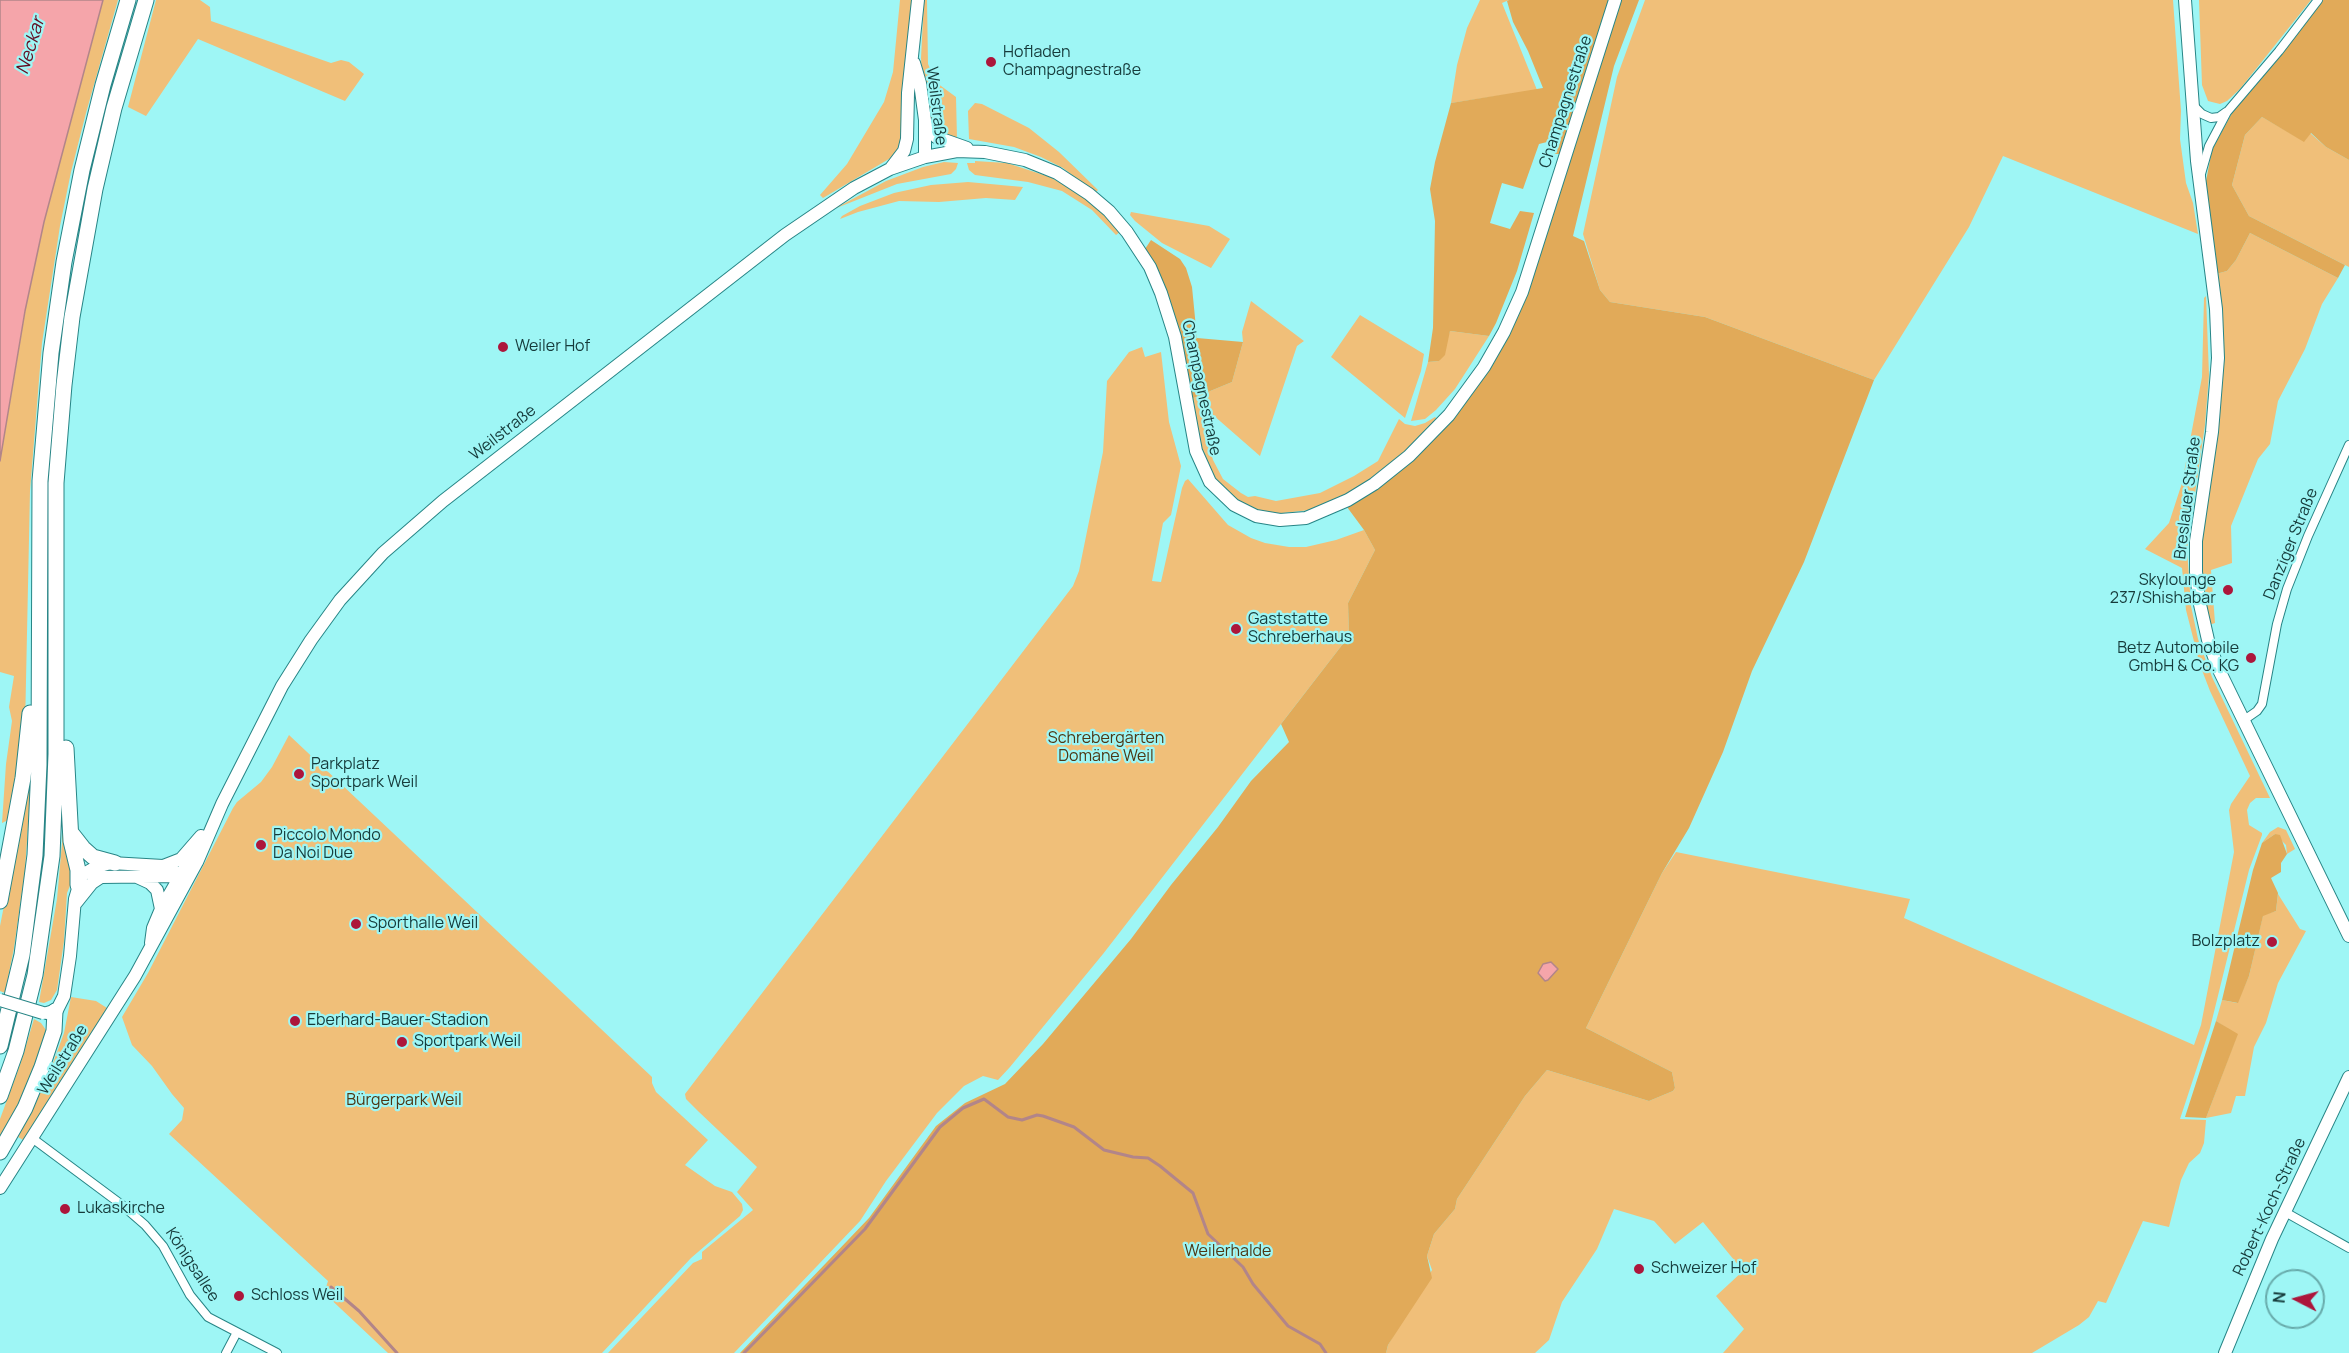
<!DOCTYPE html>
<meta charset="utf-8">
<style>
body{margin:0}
#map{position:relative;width:2349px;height:1353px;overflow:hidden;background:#9ef6f5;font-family:Manrope,sans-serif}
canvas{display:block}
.north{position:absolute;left:2265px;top:1269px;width:60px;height:60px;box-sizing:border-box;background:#9ef6f5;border:2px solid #68abab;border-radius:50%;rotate:276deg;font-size:16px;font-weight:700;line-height:24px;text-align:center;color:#163b3b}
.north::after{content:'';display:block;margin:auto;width:21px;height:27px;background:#ac163b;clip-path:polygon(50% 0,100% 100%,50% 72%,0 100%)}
</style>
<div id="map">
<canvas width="2349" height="1353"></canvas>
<div class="north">N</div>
</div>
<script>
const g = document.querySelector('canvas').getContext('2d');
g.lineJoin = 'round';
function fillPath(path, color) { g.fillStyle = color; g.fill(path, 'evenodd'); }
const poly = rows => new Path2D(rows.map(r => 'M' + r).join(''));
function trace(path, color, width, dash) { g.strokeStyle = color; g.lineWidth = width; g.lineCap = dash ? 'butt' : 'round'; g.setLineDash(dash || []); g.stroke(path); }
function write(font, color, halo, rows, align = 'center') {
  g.font = font + ' Manrope,sans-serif'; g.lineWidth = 4.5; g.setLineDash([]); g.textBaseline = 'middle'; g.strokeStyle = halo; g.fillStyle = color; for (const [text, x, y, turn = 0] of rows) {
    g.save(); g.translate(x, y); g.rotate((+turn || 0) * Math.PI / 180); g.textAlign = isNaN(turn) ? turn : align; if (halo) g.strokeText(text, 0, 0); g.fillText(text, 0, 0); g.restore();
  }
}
const green = poly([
 [103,0,118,0,86,113,71,172,60,226,42,343,30,491,25,728,8,820,2,823,6,764,12,721,9,707,14,676,0,672,0,461,25,311,44,222],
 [156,0,200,0,210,7,211,21,331,63,341,60,349,62,364,74,345,101,198,39,146,116,128,107],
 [900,0,912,0,912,3,903,88,902,143,894,156,823,198,820,195,847,164,884,102,893,72],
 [924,0,927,0,928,64,937,83,956,97,957,139,944,137,932,126,922,76,921,58],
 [1480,0,1509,0,1502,3,1537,90,1451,103,1457,65,1467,28],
 [1645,0,2173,0,2181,111,2180,139,2186,183,2193,203,2198,234,2003,156,1969,227,1874,380,1705,317,1610,302,1600,290,1583,234,1617,77],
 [2199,0,2311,0,2240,89,2227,101,2220,104,2208,101,2202,85],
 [975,103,982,104,1029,128,1059,152,1098,190,1095,193,1063,168,1041,157,1014,147,969,139,968,111],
 [2262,117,2304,141,2310,133,2326,147,2349,160,2349,267,2249,216,2232,185,2245,135],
 [975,161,1007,163,1050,177,1080,194,1104,213,1120,232,1116,235,1092,210,1062,191,1028,182,975,175,969,170,967,163,975,163],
 [944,162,958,163,956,169,951,174,897,184,834,209,886,181,923,167],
 [968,182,1023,187,1015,200,986,198,939,202,899,201,858,212,840,219,842,216,860,206,894,193,931,185],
 [1131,212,1209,226,1230,239,1211,268,1162,243,1135,221,1130,215],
 [2250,233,2338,278,2322,304,2305,349,2278,401,2270,444,2258,459,2231,526,2232,563,2211,570,2215,623,2209,625,2200,565,2203,520,2217,430,2216,274,2227,271,2236,260],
 [2206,296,2209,375,2205,425,2187,549,2191,606,2198,639,2212,677,2270,798,2256,798,2250,803,2247,810,2249,825,2262,833,2262,835,2249,870,2210,1028,2180,1119,2206,1120,2204,1143,2200,1153,2189,1163,2181,1180,2169,1227,2143,1221,2106,1303,2098,1301,2089,1317,2079,1325,2032,1353,1723,1353,1744,1329,1716,1296,1743,1271,1703,1222,1675,1244,1654,1221,1614,1209,1597,1249,1562,1302,1549,1340,1535,1353,1386,1353,1388,1345,1432,1270,1427,1256,1434,1234,1455,1209,1457,1199,1525,1096,1547,1070,1649,1101,1673,1091,1675,1088,1672,1072,1586,1028,1662,873,1676,852,1910,899,1904,918,2194,1045,2201,1025,2234,852,2229,810,2231,804,2250,776,2210,691,2200,665,2186,610,2182,568,2145,549,2169,523,2182,483,2202,377,2204,298],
 [1251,301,1304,341,1297,346,1260,456,1205,408,1204,424,1213,460,1223,479,1241,493,1248,497,1255,496,1276,501,1320,493,1354,476,1378,461,1399,419,1405,424,1415,426,1425,423,1435,417,1438,420,1406,451,1371,479,1344,496,1310,510,1274,514,1258,510,1240,502,1217,481,1211,472,1201,450,1191,399,1232,382,1243,342,1242,332],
 [1360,315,1424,354,1421,371,1405,418,1331,357],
 [1450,331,1489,336,1455,389,1436,410,1425,419,1411,421,1428,362,1439,361],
 [1142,347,1145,357,1161,352,1169,422,1181,466,1171,515,1163,523,1152,581,1161,582,1182,488,1185,481,1188,479,1228,525,1251,538,1265,543,1289,547,1306,547,1336,540,1364,530,1375,550,1348,603,1349,636,1103,954,1010,1067,998,1080,983,1076,964,1086,937,1113,886,1181,860,1221,734,1353,608,1353,693,1263,702,1259,702,1252,753,1210,737,1192,757,1167,699,1112,686,1099,685,1094,1073,586,1079,571,1103,452,1107,381,1129,352],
 [289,735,652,1077,652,1083,656,1092,708,1140,685,1165,715,1186,732,1192,742,1204,743,1210,740,1216,691,1258,602,1353,388,1353,324,1293,328,1281,169,1134,182,1120,184,1108,172,1094,152,1066,132,1045,122,1017,148,973,233,808,237,802,261,782,272,767],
 [32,763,25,871,14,948,5,993,0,991,0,926],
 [62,807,74,876,67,893,64,941,57,990,51,1000,44,1003,39,1002,57,899,62,843],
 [2278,827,2286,830,2295,849,2287,854,2286,845,2275,834,2262,843,2270,832],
 [2278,894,2300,929,2306,931,2278,983,2266,1023,2254,1047,2245,1096,2236,1096,2231,1113,2206,1118,2237,1035,2216,1021,2222,1000,2237,1003,2249,976,2263,915,2276,911],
 [71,997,96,1001,107,1008,25,1141,18,1137,46,1082,64,1033],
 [34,1019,41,1023,46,1030,39,1060,0,1144,0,1119,21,1062]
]);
const forest = poly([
 [1509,0,1610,0,1561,154,1555,154,1551,141,1539,144,1523,189,1502,183,1490,223,1510,229,1520,211,1534,213,1517,271,1496,323,1489,336,1450,331,1445,355,1439,361,1428,362,1433,328,1435,221,1430,189,1435,162,1451,103,1543,88,1528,51,1513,22,1507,1],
 [1621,0,1639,0,1614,66,1573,236,1584,241,1600,290,1610,302,1705,317,1874,380,1804,562,1752,671,1723,752,1689,828,1662,873,1586,1028,1672,1072,1675,1088,1673,1091,1649,1101,1547,1070,1525,1096,1457,1199,1455,1209,1434,1234,1427,1256,1432,1278,1388,1345,1386,1353,740,1353,869,1218,936,1126,965,1103,1005,1084,1043,1044,1131,939,1171,885,1218,827,1251,781,1289,742,1281,724,1349,636,1348,603,1375,550,1364,530,1347,507,1360,499,1493,363],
 [2323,0,2349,0,2349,160,2326,147,2311,133,2304,142,2262,117,2245,135,2232,185,2249,216,2345,265,2338,278,2250,233,2236,260,2227,271,2216,274,2206,181,2212,150,2232,113,2283,53],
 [1151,240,1180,259,1186,268,1192,287,1197,338,1243,342,1232,382,1191,399,1145,249],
 [2275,834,2280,835,2287,854,2281,863,2281,872,2271,878,2278,893,2276,911,2263,916,2249,976,2238,1003,2222,1000,2253,870,2262,843],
 [2216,1021,2238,1034,2206,1118,2185,1117]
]);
const water = poly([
 [0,0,103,0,44,222,25,311,0,461,0,0],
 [1551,962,1558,969,1548,980,1545,981,1538,973,1543,964,1551,962]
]);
const stream = poly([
 [331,1287,359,1311,397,1353],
 [744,1353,865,1229,940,1127,963,1108,984,1099,1008,1117,1022,1120,1037,1115,1043,1116,1074,1127,1104,1150,1133,1157,1148,1158,1160,1166,1193,1193,1208,1234,1243,1267,1253,1284,1288,1326,1320,1344,1326,1353]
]);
const street = poly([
 [2192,104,2202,114,2211,118,2219,117,2226,112],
 [2201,174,2209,146,2227,112,2279,51,2318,0],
 [2244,720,2257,711,2262,704,2277,624,2287,589,2308,536,2349,445],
 [32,1138,122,1205,145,1225,163,1246,190,1295,208,1317,277,1353],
 [2285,1212,2349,1248],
 [226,1353,236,1334]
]);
const secondary = poly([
 [2185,0,2197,161,2216,309,2218,358,2212,432,2196,541,2196,572,2199,600,2208,640,2218,668,2349,936],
 [914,63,920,83,925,120,925,157],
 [925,122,936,137,967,148],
 [891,168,904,151,907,139,908,93,918,0],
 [163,866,181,859,201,836],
 [137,877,150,883,157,890,161,909],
 [76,903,92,883,101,877,182,876],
 [151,943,153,928,161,909,193,854],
 [47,1013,57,1010,64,996,70,956,75,899,82,875,96,867,111,863,163,866,173,870,178,875,179,894],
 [0,1188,135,976,197,862,222,804,282,686,311,640,340,600,383,553,443,501,785,235,854,188,890,169,925,157,957,151,985,152,1025,160,1057,173,1089,194,1109,211,1127,232,1150,267,1161,293,1175,337,1196,451,1210,482,1234,505,1256,516,1280,520,1306,518,1348,500,1374,484,1409,456,1449,415,1484,367,1504,332,1522,292,1615,0],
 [2225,1353,2272,1239,2349,1077]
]);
const highway = poly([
 [66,748,71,841,78,870,78,885],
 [72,834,83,848,93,857,115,863],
 [0,901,23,778,30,713],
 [0,1046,22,955,35,855,39,765,40,481,51,353,64,262,82,170,103,85,128,0],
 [0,1096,16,1051,35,975,52,856,56,754,56,483,64,385,72,317,95,189,114,108,146,0],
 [0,1152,25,1108,42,1067,54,1031,55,1011]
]);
const secondaryBridge = poly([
 [0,1000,43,1013]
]);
const markers = [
 [991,62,6,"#ac163b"],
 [503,347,6,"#ac163b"],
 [2228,590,6,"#ac163b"],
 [1236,629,6,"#ac163b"],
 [2251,658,6,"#ac163b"],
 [299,774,6,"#ac163b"],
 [261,845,6,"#ac163b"],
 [356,924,6,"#ac163b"],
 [2272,942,6,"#ac163b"],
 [295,1021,6,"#ac163b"],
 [402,1042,6,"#ac163b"],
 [65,1209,6,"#ac163b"],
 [1639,1269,6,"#ac163b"],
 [239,1296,6,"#ac163b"]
];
const poiNames = [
 ["Hofladen",1003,53],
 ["Champagnestraße",1003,71],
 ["Weiler Hof",515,347],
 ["Skylounge",2216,581,"right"],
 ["237/Shishabar",2216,599,"right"],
 ["Gaststatte",1248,620],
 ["Schreberhaus",1248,638],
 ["Betz Automobile",2239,649,"right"],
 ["GmbH & Co. KG",2239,667,"right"],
 ["Parkplatz",311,765],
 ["Sportpark Weil",311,783],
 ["Piccolo Mondo",273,836],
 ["Da Noi Due",273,854],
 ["Sporthalle Weil",368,924],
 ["Bolzplatz",2260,942,"right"],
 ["Eberhard-Bauer-Stadion",307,1021],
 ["Sportpark Weil",414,1042],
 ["Lukaskirche",77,1209],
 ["Schweizer Hof",1651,1269],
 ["Schloss Weil",251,1296]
];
const streetNames = [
 ["Champagnestraße",1566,102,-72],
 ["Weilstraße",936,106,83],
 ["Champagnestraße",1201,388,78],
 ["Weilstraße",503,433,-38],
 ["Breslauer Straße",2188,498,-83],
 ["Danziger Straße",2291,544,-68],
 ["Weilstraße",63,1060,-58],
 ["Robert-Koch-Straße",2270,1207,-65],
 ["Königsallee",192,1265,57]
];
const parkNames = [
 ["Schrebergärten",1106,739],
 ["Domäne Weil",1106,757],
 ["Bürgerpark Weil",404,1101],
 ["Weilerhalde",1228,1252]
];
const waterNames = [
 ["Neckar",31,46,-73]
];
fillPath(green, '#f0bf79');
fillPath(forest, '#e1aa59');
fillPath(water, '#f5a5aa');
trace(water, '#b28589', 1.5);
trace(stream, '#b28589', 3);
trace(street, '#278586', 10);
trace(secondary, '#278586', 14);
trace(highway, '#278586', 17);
trace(street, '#fff', 8);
trace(secondary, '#fff', 12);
trace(highway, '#fff', 15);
trace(secondaryBridge, '#278586', 14, []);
trace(secondaryBridge, '#fff', 12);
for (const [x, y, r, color] of markers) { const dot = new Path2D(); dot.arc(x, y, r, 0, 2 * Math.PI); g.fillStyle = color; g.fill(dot); trace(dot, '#9ef6f5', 2); }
write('16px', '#163b3b', '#9ef6f5', poiNames, 'left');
write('16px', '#163b3b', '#9ef6f5', streetNames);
write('16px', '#4e3714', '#9ef6f5', parkNames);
write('italic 18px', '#640c20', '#9ef6f5', waterNames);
</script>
